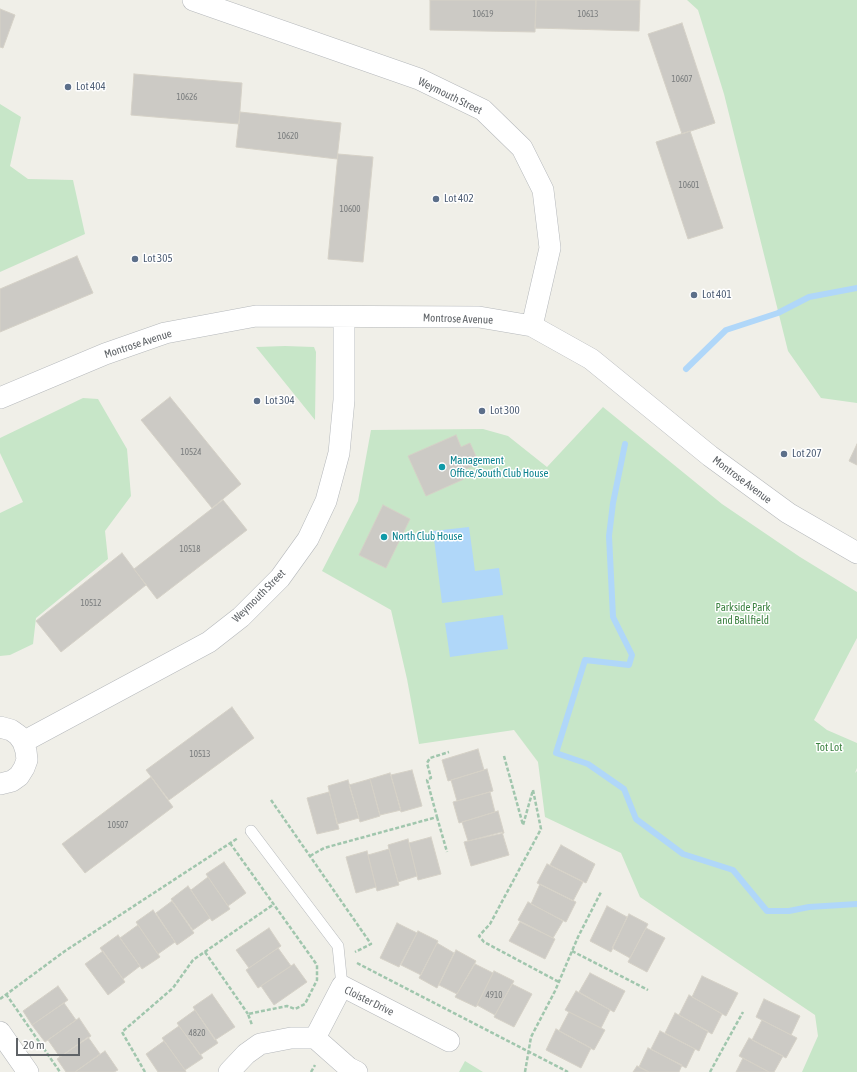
<!DOCTYPE html>
<style>
body{margin:0}
#map{position:relative;width:857px;height:1072px;overflow:hidden;background:#f0efe8;font-family:"Asap Condensed",sans-serif}
canvas{display:block}
.scale{position:absolute;left:16px;top:1038px;width:64px;height:18px;box-sizing:border-box;border:2px solid #5f6367;border-top:0;padding-left:5px;font-size:12px;line-height:14px;white-space:nowrap;color:#5f6367;-webkit-text-stroke:3px #fff;paint-order:stroke}
</style>
<div id="map">
<canvas width="857" height="1072"></canvas>
<div class="scale">20 m</div>
</div>
<script>
const g = document.querySelector('canvas').getContext('2d');
g.lineJoin = 'round';
function fillPath(path, color) { g.fillStyle = color; g.fill(path, 'evenodd'); }
const poly = rows => new Path2D(rows.map(r => 'M' + r).join(''));
function trace(path, color, width, dash) { g.strokeStyle = color; g.lineWidth = width; g.lineCap = dash ? 'butt' : 'round'; g.setLineDash(dash || []); g.stroke(path); }
function write(font, color, halo, rows, align = 'center') {
  g.font = font + ' "Asap Condensed",sans-serif'; g.lineWidth = 3; g.setLineDash([]); g.textBaseline = 'middle'; g.strokeStyle = halo; g.fillStyle = color; for (const [text, x, y, turn = 0] of rows) {
    g.save(); g.translate(x, y); g.rotate((+turn || 0) * Math.PI / 180); g.textAlign = isNaN(turn) ? turn : align; if (halo) g.strokeText(text, 0, 0); g.fillText(text, 0, 0); g.restore();
  }
}
const green = poly([
 [687,0,857,0,857,403,821,398,788,351,724,94,698,10],
 [0,104,21,117,10,166,28,179,73,180,85,234,0,272],
 [285,346,314,347,316,352,315,420,256,347],
 [83,398,98,399,127,449,131,496,105,531,108,559,36,618,33,644,10,655,0,656,0,513,23,502,0,453,0,438],
 [603,407,722,504,800,557,857,592,857,638,814,720,827,730,857,743,857,768,855,773,857,771,857,1072,802,1072,818,1036,815,1015,640,897,621,853,545,817,538,762,514,730,419,744,407,679,391,610,322,571,358,501,371,430,483,429,508,436,547,467],
 [465,1061,483,1072,459,1072]
]);
const water = poly([
 [469,527,475,571,499,568,503,595,442,603,433,531],
 [503,615,508,649,450,657,445,623]
]);
const stream = poly([
 [686,369,726,330,778,313,809,297,857,288],
 [625,444,613,503,609,536,613,617,632,655,629,665,585,660,556,753,588,764,624,789,636,819,683,854,733,870,767,911,789,911,809,907,857,904]
]);
const building = poly([
 [430,0,536,0,535,32,430,30,430,0],
 [536,0,640,0,639,31,535,28,536,0],
 [0,9,15,15,3,48,0,47,0,9],
 [682,23,715,123,682,134,648,34,682,23],
 [134,74,242,83,239,124,131,115,134,74],
 [240,112,341,123,337,159,236,147,240,112],
 [690,131,723,228,688,239,656,142,690,131],
 [338,154,373,157,363,262,328,259,338,154],
 [77,256,93,293,0,332,0,289,77,256],
 [170,397,241,484,212,508,141,420,170,397],
 [456,435,461,447,470,443,479,463,461,471,464,479,426,496,408,456,456,435],
 [857,444,857,465,849,461,857,444],
 [223,500,247,530,157,599,134,569,223,500],
 [383,505,410,519,386,568,359,555,383,505],
 [122,553,146,585,61,652,36,621,122,553],
 [232,707,254,738,169,800,146,770,232,707],
 [478,749,484,770,448,781,442,760,478,749],
 [487,769,493,791,457,801,451,780,487,769],
 [412,770,422,806,401,812,391,775,412,770],
 [390,773,401,810,380,815,370,779,390,773],
 [151,777,173,807,85,873,62,844,151,777],
 [370,779,380,816,360,822,349,785,370,779],
 [348,780,359,818,337,824,328,786,348,780],
 [329,792,339,829,317,834,307,798,329,792],
 [490,792,495,812,459,823,453,802,490,792],
 [498,811,504,833,468,841,462,822,498,811],
 [502,832,509,855,471,866,464,842,502,832],
 [431,837,441,874,418,880,409,843,431,837],
 [408,839,417,876,398,882,388,845,408,839],
 [561,845,595,864,586,883,550,865,561,845],
 [389,849,399,885,377,891,368,855,389,849],
 [367,851,376,887,356,893,346,857,367,851],
 [224,862,246,893,228,906,206,874,224,862],
 [547,864,583,882,573,901,537,883,547,864],
 [208,877,230,909,212,921,191,890,208,877],
 [540,884,576,902,566,922,531,904,540,884],
 [188,886,210,918,193,930,171,899,188,886],
 [172,901,194,933,177,945,156,913,172,901],
 [528,902,563,921,553,938,518,920,528,902],
 [607,906,627,917,611,952,590,941,607,906],
 [153,910,175,942,158,954,136,922,153,910],
 [629,914,648,924,630,958,612,948,629,914],
 [520,922,555,939,545,959,509,941,520,922],
 [397,923,417,933,399,967,380,958,397,923],
 [138,925,160,957,142,969,120,938,138,925],
 [269,928,281,946,249,968,236,950,269,928],
 [646,928,665,938,647,972,628,962,646,928],
 [418,931,438,941,421,975,401,965,418,931],
 [118,935,140,966,123,979,100,948,118,935],
 [437,943,454,953,437,988,419,978,437,943],
 [278,948,291,966,258,988,246,970,278,948],
 [456,950,476,961,457,994,439,985,456,950],
 [103,951,125,982,108,995,85,964,103,951],
 [294,964,307,982,274,1005,261,986,294,964],
 [475,964,493,973,476,1007,455,997,475,964],
 [494,971,514,981,495,1015,477,1005,494,971],
 [590,973,625,991,614,1012,579,992,590,973],
 [702,976,738,993,726,1016,692,997,702,976],
 [512,984,532,994,514,1027,494,1017,512,984],
 [58,986,68,1000,32,1025,23,1011,58,986],
 [576,991,610,1010,601,1028,565,1010,576,991],
 [212,994,235,1027,215,1040,193,1007,212,994],
 [689,995,722,1014,712,1034,679,1015,689,995],
 [764,999,800,1016,791,1035,756,1017,764,999],
 [64,1003,76,1020,45,1042,32,1025,64,1003],
 [195,1010,218,1043,200,1055,177,1023,195,1010],
 [569,1012,605,1030,594,1050,559,1031,569,1012],
 [675,1013,708,1031,699,1051,665,1033,675,1013],
 [79,1018,91,1036,60,1057,48,1040,79,1018],
 [762,1020,797,1038,786,1058,752,1040,762,1020],
 [179,1026,203,1058,185,1070,162,1038,179,1026],
 [556,1029,591,1048,581,1068,546,1050,556,1029],
 [660,1031,695,1049,686,1068,651,1049,660,1031],
 [88,1037,100,1054,75,1072,66,1072,57,1059,88,1037],
 [749,1038,783,1056,774,1072,769,1072,739,1056,749,1038],
 [164,1041,185,1070,186,1072,158,1072,146,1054,164,1041],
 [648,1048,682,1065,679,1072,649,1072,639,1067,648,1048],
 [105,1051,118,1070,114,1072,75,1072,105,1051],
 [743,1058,769,1072,736,1072,743,1058],
 [637,1066,649,1072,633,1072,637,1066]
]);
const path = poly([
 [504,756,523,825,533,790,541,829,490,924,479,936,484,942,559,982],
 [271,800,371,944,355,952],
 [437,817,447,852],
 [230,843,317,965,317,980,305,1004,295,1009,287,1006,248,1014,252,1025],
 [310,856,324,848,437,817,427,780,431,778,427,763,430,758,449,752],
 [572,951,648,990],
 [205,952,248,1014],
 [357,963,568,1072],
 [6,994,60,1072],
 [0,999,65,951,238,838],
 [145,1072,122,1032,173,988,193,960,274,904],
 [311,1072,315,1065],
 [525,1072,531,1037,555,991,578,937,601,892],
 [710,1072,743,1012]
]);
const lane = poly([
 [251,831,338,946,342,986]
]);
const street = poly([
 [193,0,419,79,483,110,522,148,543,190,550,248,532,326],
 [0,398,105,354,165,333,256,316,479,317,532,326,591,359,710,456,788,513,857,553],
 [0,727,11,730,18,735,23,742,26,751,27,760,24,768,19,776,12,781,0,784],
 [23,742,209,642,241,617,280,578,308,539,326,501,339,453,344,400,344,317],
 [0,1032,28,1072],
 [315,1038,349,1068,357,1072],
 [229,1072,246,1054,260,1044,291,1038,315,1038,342,986,449,1041]
]);
const markers = [
 [68,87,4,"#5c6f8a"],
 [436,199,4,"#5c6f8a"],
 [135,259,4,"#5c6f8a"],
 [694,295,4,"#5c6f8a"],
 [257,401,4,"#5c6f8a"],
 [482,411,4,"#5c6f8a"],
 [784,454,4,"#5c6f8a"],
 [442,467,4,"#0f9aa8"],
 [384,537,4,"#0f9aa8"]
];
const numberNames = [
 ["10619",483,14],
 ["10613",588,14],
 ["10607",682,79],
 ["10626",187,97],
 ["10620",288,136],
 ["10601",689,185],
 ["10600",350,209],
 ["10524",191,452],
 ["10518",190,549],
 ["10512",91,603],
 ["10513",200,754],
 ["10507",118,825],
 ["4910",494,995],
 ["4820",197,1033]
];
const serviceNames = [
 ["Lot 404",76,87],
 ["Lot 402",444,199],
 ["Lot 305",143,259],
 ["Lot 401",702,295],
 ["Lot 304",265,401],
 ["Lot 300",490,411],
 ["Lot 207",792,454]
];
const streetNames = [
 ["Weymouth Street",450,96,26],
 ["Montrose Avenue",458,319,2],
 ["Montrose Avenue",138,344,-18],
 ["Montrose Avenue",742,480,37],
 ["Weymouth Street",259,596,-45],
 ["Cloister Drive",369,1001,26]
];
const cultureNames = [
 ["Management",450,461],
 ["Office/South Club House",450,474],
 ["North Club House",392,537]
];
const parkNames = [
 ["Parkside Park",743,608],
 ["and Ballfield",743,621],
 ["Tot Lot",829,748]
];
fillPath(green, '#c7e6c8');
fillPath(water, '#b0d7f9');
trace(stream, '#b0d7f9', 6);
fillPath(building, '#cccac5');
trace(building, '#d5d1c7', 1);
trace(lane, '#b5b8bb', 12);
trace(street, '#b5b8bb', 22);
trace(path, '#a0c6ad', 2.5, [4, 2]);
trace(lane, '#fff', 11);
trace(street, '#fff', 21);
for (const [x, y, r, color] of markers) { const dot = new Path2D(); dot.arc(x, y, r, 0, 2 * Math.PI); g.fillStyle = color; g.fill(dot); trace(dot, '#fff', 1.5); }
write('9px', '#7a7d7e', null, numberNames);
write('11px', '#4e5e75', '#fff', serviceNames, 'left');
write('11px', '#5f6367', '#fff', streetNames);
write('11px', '#0d838f', '#fff', cultureNames, 'left');
write('11px', '#3c8241', '#fff', parkNames);
</script>
